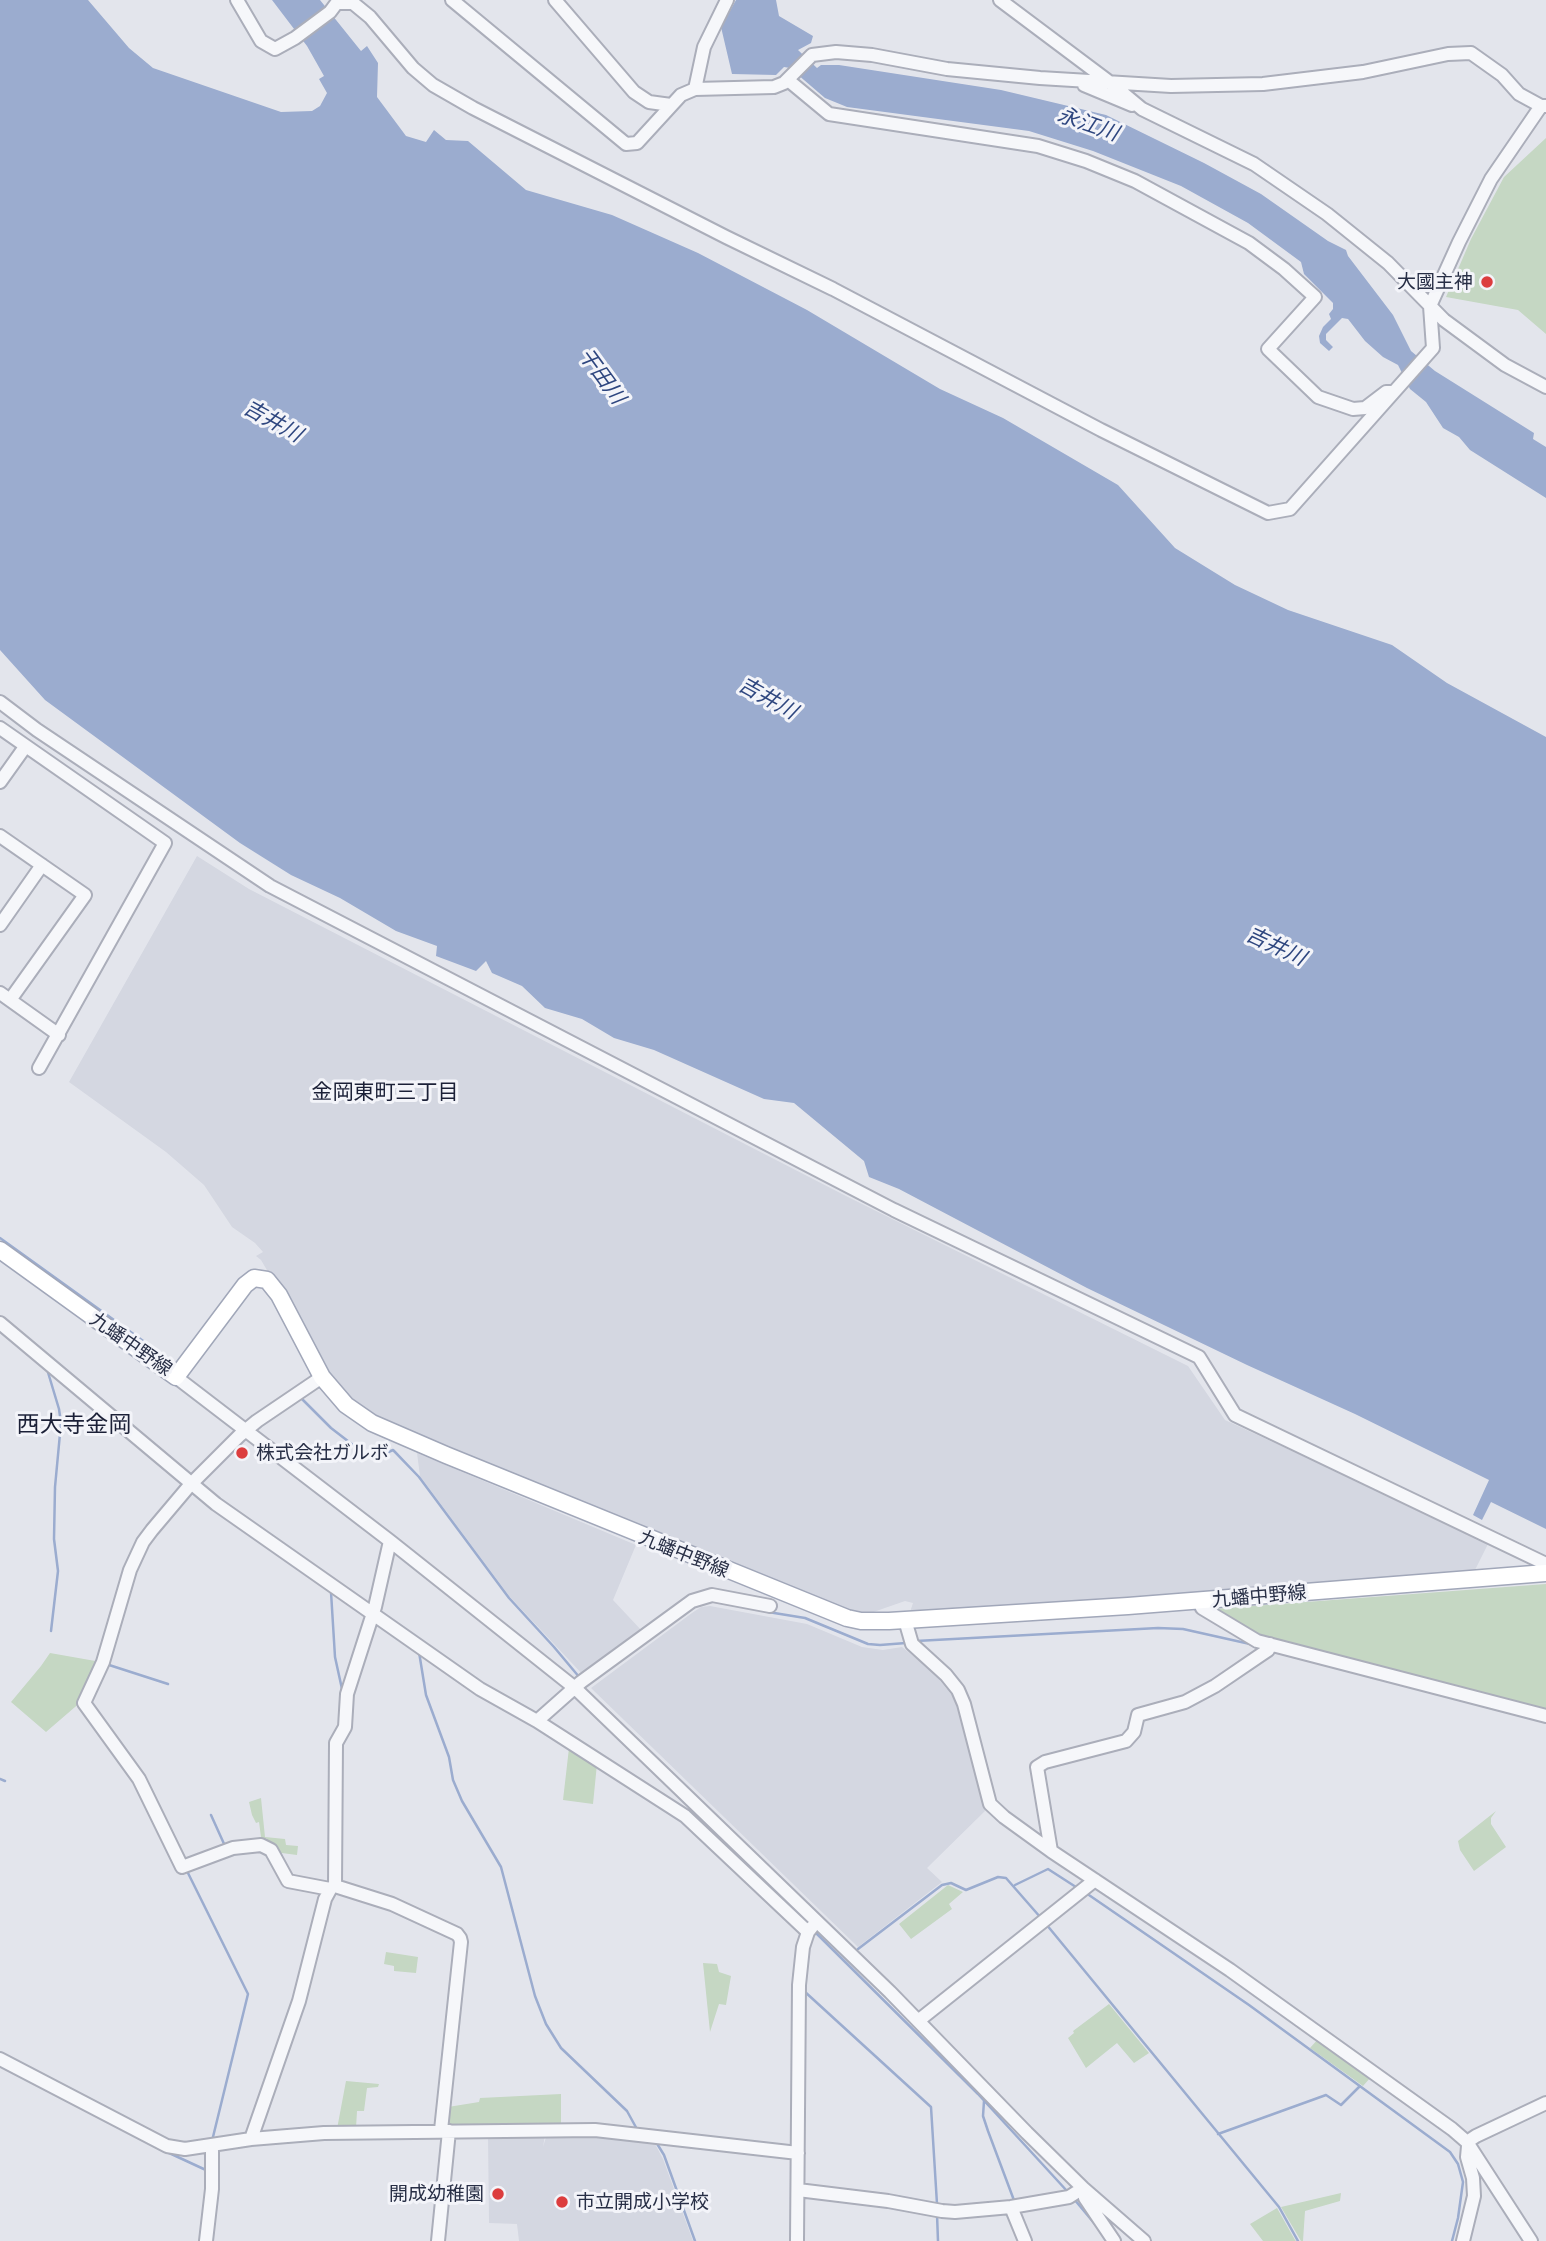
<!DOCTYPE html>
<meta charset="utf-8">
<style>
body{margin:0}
canvas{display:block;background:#e3e5ec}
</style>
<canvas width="1546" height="2241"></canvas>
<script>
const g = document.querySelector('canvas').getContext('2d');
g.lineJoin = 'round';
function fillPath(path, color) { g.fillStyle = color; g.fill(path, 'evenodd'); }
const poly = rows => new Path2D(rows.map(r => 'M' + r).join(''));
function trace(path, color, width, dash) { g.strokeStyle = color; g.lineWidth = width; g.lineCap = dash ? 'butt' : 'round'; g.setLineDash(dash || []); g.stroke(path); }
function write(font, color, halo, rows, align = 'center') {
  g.font = font + ' Barlow,"Noto Sans JP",sans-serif'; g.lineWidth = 6; g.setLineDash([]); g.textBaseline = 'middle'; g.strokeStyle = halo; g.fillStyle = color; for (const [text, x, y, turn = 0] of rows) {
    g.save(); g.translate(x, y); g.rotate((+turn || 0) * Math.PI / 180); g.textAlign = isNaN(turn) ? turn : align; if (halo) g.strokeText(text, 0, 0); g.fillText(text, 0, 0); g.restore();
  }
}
const built = poly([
 [197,856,249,889,846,1196,1188,1366,1225,1420,1489,1542,1474,1572,912,1616,910,1612,913,1603,905,1601,862,1616,368,1417,339,1393,261,1260,256,1256,263,1252,255,1243,232,1227,204,1185,166,1152,69,1082],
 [417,1453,636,1545,613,1600,643,1632,584,1676,510,1597,420,1476],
 [710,1606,807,1624,862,1647,883,1650,902,1647,933,1672,954,1698,959,1708,985,1811,927,1868,942,1882,858,1947,591,1688,692,1613,701,1607],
 [547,2134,638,2137,639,2141,655,2144,663,2159,693,2241,519,2241,517,2224,489,2223,488,2135,545,2135,543,2147]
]);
const green = poly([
 [1546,138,1546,334,1518,310,1446,297,1471,239,1504,177],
 [1546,1584,1546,1712,1255,1637,1213,1609],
 [50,1653,101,1662,82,1701,46,1732,11,1702,41,1666],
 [569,1748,597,1764,593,1804,563,1800],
 [261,1798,265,1837,285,1839,286,1845,298,1846,297,1855,274,1852,266,1838,266,1844,248,1843,261,1837,259,1822,256,1823,252,1815,249,1802],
 [1496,1811,1491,1818,1491,1824,1506,1847,1474,1871,1460,1850,1458,1841],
 [948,1885,963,1892,949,1904,952,1909,911,1939,899,1924],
 [386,1952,418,1957,416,1973,394,1971,394,1966,384,1964],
 [703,1963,717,1964,719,1972,731,1976,726,2005,719,2004,710,2032],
 [1109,2004,1149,2053,1134,2063,1117,2043,1086,2068,1068,2038,1074,2033,1073,2031],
 [1318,2039,1371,2077,1363,2086,1310,2048],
 [346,2081,379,2084,378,2087,367,2088,364,2111,357,2111,356,2128,337,2129],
 [561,2094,561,2128,447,2127,448,2107,479,2102,480,2098],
 [1341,2193,1340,2201,1305,2211,1303,2241,1301,2241,1281,2207],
 [1277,2208,1295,2240,1296,2241,1263,2241,1250,2224]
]);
const water = poly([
 [0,0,88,0,129,48,153,68,281,112,312,111,320,106,327,93,319,79,324,76,307,46,272,0,320,0,361,51,367,46,378,63,377,97,406,136,426,142,434,130,446,140,468,141,526,190,612,215,698,253,807,310,940,389,1003,418,1118,485,1175,548,1235,585,1288,610,1392,645,1447,683,1546,737,1546,1529,1491,1502,1482,1520,1473,1515,1489,1480,1355,1414,1247,1365,1087,1288,899,1189,869,1177,864,1161,794,1103,764,1099,654,1050,614,1038,582,1019,545,1008,522,986,492,973,486,961,476,971,436,956,437,946,396,931,340,898,291,875,240,843,45,700,0,650],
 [736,0,776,0,779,16,813,36,811,43,798,50,817,68,821,65,839,65,1001,90,1106,115,1204,163,1261,194,1328,241,1346,250,1348,256,1393,315,1411,351,1435,371,1534,433,1533,439,1546,447,1546,498,1470,450,1459,437,1443,428,1426,402,1410,389,1398,365,1383,357,1365,341,1348,319,1342,318,1326,334,1326,340,1333,347,1329,351,1320,343,1319,336,1323,327,1331,319,1329,314,1333,309,1333,303,1304,274,1301,262,1248,223,1181,186,1093,151,1029,131,847,107,825,98,790,68,784,67,776,75,732,74,721,27]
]);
const stream = poly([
 [0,1238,146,1343],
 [47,1369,59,1409,61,1423,55,1487,54,1539,58,1571,51,1631],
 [300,1397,331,1428,366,1455,375,1458,393,1450,395,1452,419,1477,509,1598,554,1647,580,1678],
 [331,1592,335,1657,342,1689],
 [768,1612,805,1618,868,1644,880,1645,906,1643],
 [916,1641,1158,1628,1183,1629,1250,1644],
 [419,1652,426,1695,449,1757,453,1780,462,1801,501,1867,535,1996,546,2024,561,2048,627,2111,638,2131],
 [106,1664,168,1684],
 [612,1762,624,1770],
 [0,1779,5,1781],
 [211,1815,225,1846],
 [186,1869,248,1994,212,2141],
 [1015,1885,1048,1869,1079,1889],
 [1086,1893,1249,2005,1450,2152,1458,2164,1463,2182,1458,2218,1452,2241],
 [1046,1924,1279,2207,1298,2241],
 [813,1930,978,2094,1067,2191],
 [858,1949,942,1885,951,1883,966,1890,998,1877,1006,1878,1041,1918],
 [794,1974,796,1960],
 [804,1991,931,2107,937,2204],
 [984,2101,983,2116,988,2131,1015,2203],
 [1218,2134,1326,2095,1341,2105,1360,2086],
 [656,2142,664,2155,695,2241],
 [167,2152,208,2171],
 [1074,2199,1099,2229],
 [937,2214,938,2241]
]);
const minor = poly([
 [237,0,261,41,275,49,295,38,330,12,339,0],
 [452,0,626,144,637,143,681,95,695,89,774,87,784,83,812,55,836,52,872,55,947,69,1040,78,1171,86,1263,84,1363,72,1448,54,1471,53,1502,75,1519,94,1541,106,1546,106],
 [555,0,634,92,649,102,671,105],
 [1000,0,1112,84,1142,109,1254,164,1327,214,1388,263,1444,320,1505,365,1546,387],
 [337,3,353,3,370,17,413,68,433,85,473,108,726,237,833,289,1101,430,1268,513,1290,509,1433,348,1430,306,1459,242,1491,179,1541,106],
 [788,80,829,114,1038,146,1086,161,1135,181,1249,243,1284,269,1315,297,1268,349,1318,397,1353,409,1365,408,1386,392,1391,392],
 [1084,85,1132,105],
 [695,89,704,47,727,0],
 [0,702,37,730,270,886,894,1210,1199,1357,1235,1415,1546,1564],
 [0,728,165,843,39,1068],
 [0,782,25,747],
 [0,836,85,895,10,1000],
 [0,925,42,865],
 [0,993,59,1035],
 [0,1323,216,1504,480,1689,537,1721,581,1682,692,1601,712,1595,770,1606],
 [176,1377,390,1541,575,1688,890,1992,1027,2133,1083,2188,1144,2241],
 [322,1377,257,1421,240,1435,190,1485,152,1530,143,1542,130,1570,103,1662,84,1703,139,1779,182,1867,233,1848,261,1845,271,1850,288,1881,330,1889],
 [1199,1601,1202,1608,1257,1641,1546,1716],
 [905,1620,912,1644,946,1675,958,1690,964,1704,990,1804,1004,1817,1051,1851],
 [1270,1644,1268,1650,1262,1654,1215,1686,1185,1702,1138,1715,1134,1732,1126,1741,1045,1762,1037,1767,1051,1851,1230,1970,1452,2129,1467,2142,1531,2241],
 [537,1721,685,1816,808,1932],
 [335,1886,392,1904,457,1934,460,1938,461,1942,441,2130],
 [918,2021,1095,1880],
 [0,2059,167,2146,185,2149,251,2139,324,2133,595,2130,798,2153],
 [251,2139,299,2001,325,1899,331,1888,335,1886,336,1743,345,1727,347,1694,375,1607,390,1541],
 [1467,2142,1476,2136,1546,2103],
 [798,2190,888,2201,942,2211,955,2212,1011,2207,1069,2197,1083,2188],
 [1084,2191,1085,2198,1114,2241],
 [1011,2207,1025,2241],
 [206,2241,212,2189,212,2145],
 [438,2241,449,2131],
 [797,2241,799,1985,803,1947,808,1932,812,1927],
 [1463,2241,1474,2196,1473,2178,1467,2157,1468,2146]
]);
const major = poly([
 [0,1250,176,1377,245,1285,254,1278,267,1280,279,1295,322,1377,346,1405,372,1423,446,1455,847,1618,861,1621,889,1621,1128,1606,1546,1573]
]);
const markers = [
 [1487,282,7,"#dc3d3e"],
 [242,1453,7,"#dc3d3e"],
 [498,2194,7,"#dc3d3e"],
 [562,2202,7,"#dc3d3e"]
];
const poiNames = [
 ["大國主神",1473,282],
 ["株式会社ガルボ",256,1453,"left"],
 ["開成幼稚園",484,2194],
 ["市立開成小学校",576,2202,"left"]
];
const streetNames = [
 ["九蟠中野線",131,1344,35],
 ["九蟠中野線",684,1554,22],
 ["九蟠中野線",1259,1596,-5]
];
const waterNames = [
 ["永江川",1088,124,19],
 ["干田川",602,376,54],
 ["吉井川",273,421,29],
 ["吉井川",768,698,29],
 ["吉井川",1276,946,25]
];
const neighbourhoodNames = [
 ["金岡東町三丁目",385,1092]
];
const quarterNames = [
 ["西大寺金岡",74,1424]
];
fillPath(built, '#d4d7e1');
fillPath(green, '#c5d7c3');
fillPath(water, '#9baccf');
trace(stream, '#9baccf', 2.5);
trace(minor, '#abaeba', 16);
trace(major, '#a1a7b9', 19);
trace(minor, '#f6f7fa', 12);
trace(major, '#fff', 16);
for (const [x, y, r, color] of markers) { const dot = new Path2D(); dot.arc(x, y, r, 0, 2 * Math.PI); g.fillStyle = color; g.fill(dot); trace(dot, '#f3f4f9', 2.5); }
write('19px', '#282f46', '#f3f4f9', poiNames, 'right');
write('19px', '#282f46', '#f3f4f9', streetNames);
write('italic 21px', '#2e467f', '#f3f4f9', waterNames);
write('21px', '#1b2037', '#f3f4f9', neighbourhoodNames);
write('23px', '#1b2037', '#f3f4f9', quarterNames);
</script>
